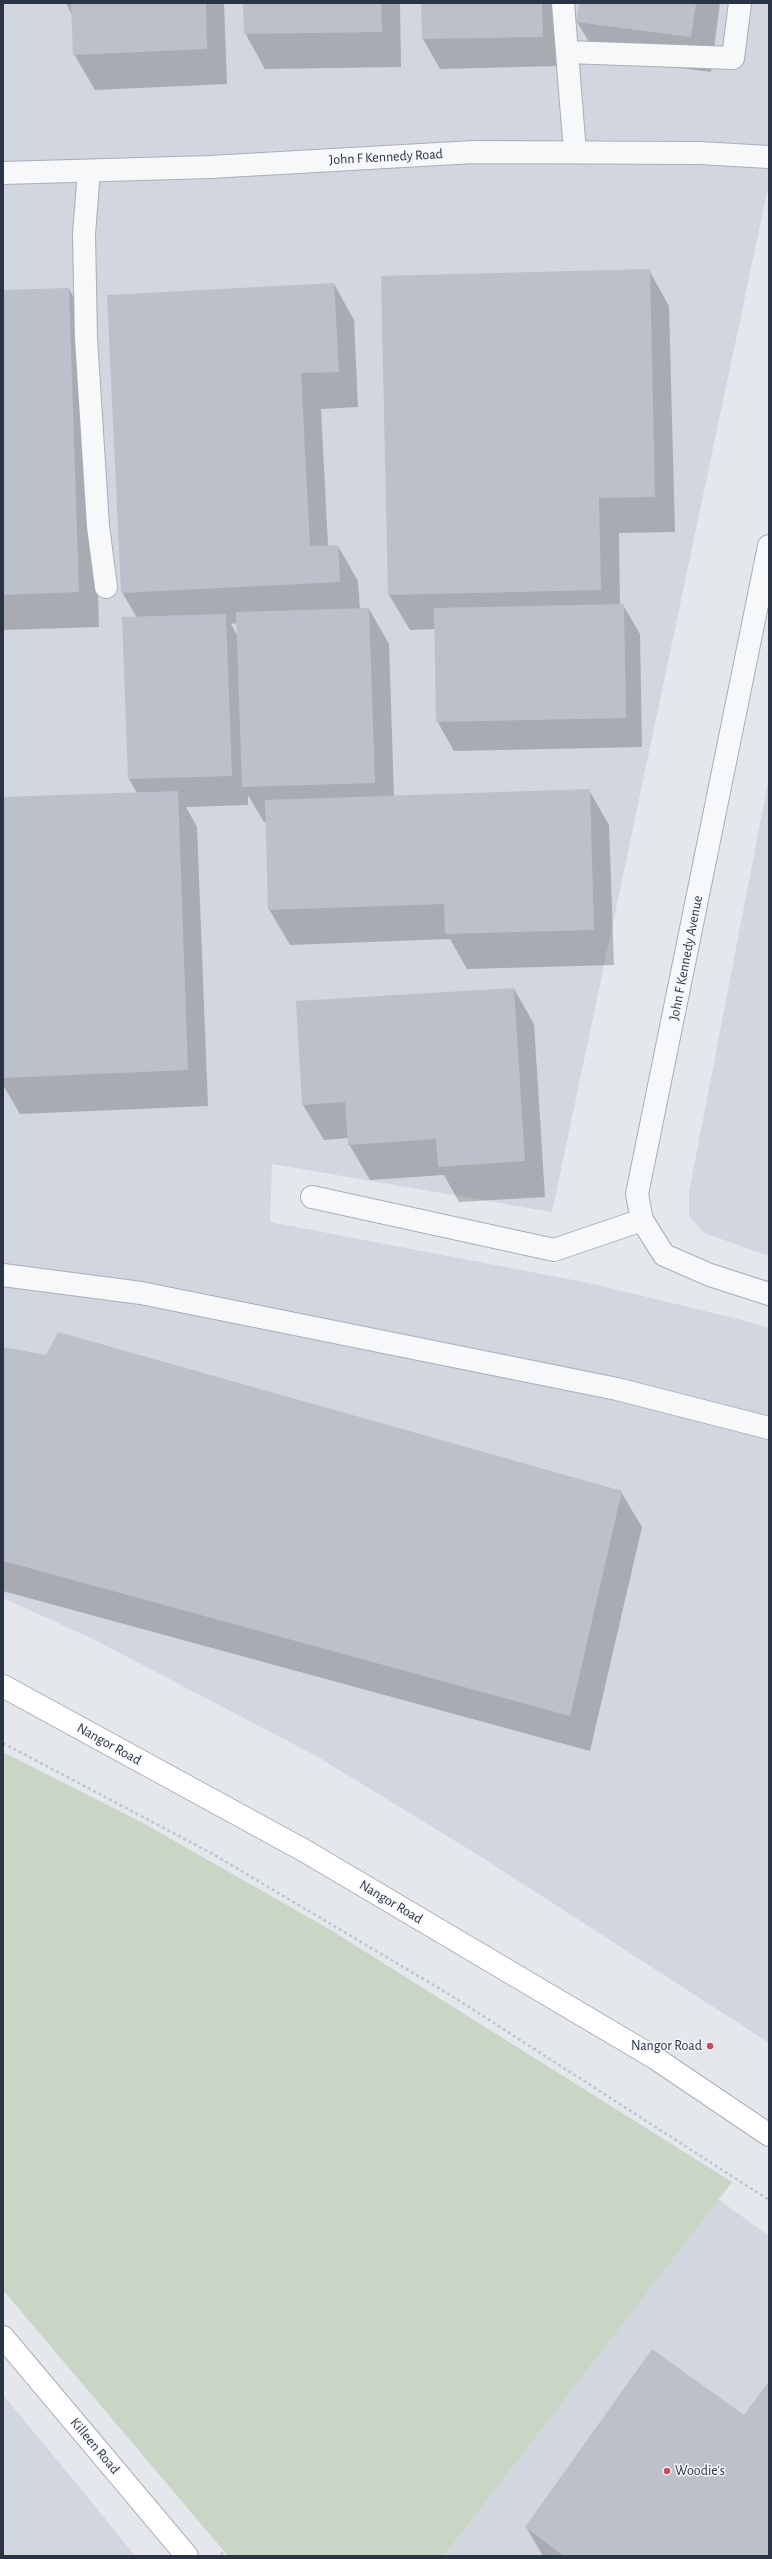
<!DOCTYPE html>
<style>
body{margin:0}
#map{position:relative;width:772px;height:2559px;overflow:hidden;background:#e4e7ec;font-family:"Alegreya Sans",sans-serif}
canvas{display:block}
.frame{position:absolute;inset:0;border:4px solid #2b3445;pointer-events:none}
</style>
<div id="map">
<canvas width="772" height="2559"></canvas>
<div class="frame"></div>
</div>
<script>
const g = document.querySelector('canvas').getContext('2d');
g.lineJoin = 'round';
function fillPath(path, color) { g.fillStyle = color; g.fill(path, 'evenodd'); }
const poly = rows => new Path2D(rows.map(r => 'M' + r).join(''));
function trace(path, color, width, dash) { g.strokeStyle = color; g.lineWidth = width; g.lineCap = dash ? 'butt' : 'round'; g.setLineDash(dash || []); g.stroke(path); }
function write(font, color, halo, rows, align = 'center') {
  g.font = font + ' "Alegreya Sans",sans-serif'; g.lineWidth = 3; g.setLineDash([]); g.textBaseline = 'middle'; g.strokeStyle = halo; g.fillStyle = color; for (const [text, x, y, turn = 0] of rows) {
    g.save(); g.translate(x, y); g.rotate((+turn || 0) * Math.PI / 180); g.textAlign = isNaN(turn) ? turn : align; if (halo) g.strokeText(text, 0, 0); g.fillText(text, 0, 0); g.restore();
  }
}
const built = poly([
 [3,3,769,3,769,183,552,1212,272,1164,270,1222,589,1283,738,1319,769,1328,769,2043,483,1858,318,1757,95,1640,3,1598],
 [769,777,769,1256,704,1233,689,1216,689,1192],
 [718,2199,769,2236,769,2556,444,2556],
 [3,2395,90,2500,135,2556,3,2556]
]);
const green = poly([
 [3,1752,143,1823,329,1929,732,2182,444,2556,228,2556,3,2290]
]);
const shadow = poly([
 [66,3,224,3,227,84,95,90,74,54,72,15],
 [244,3,400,3,401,67,265,69,245,33],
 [422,3,558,3,559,66,440,69,423,39],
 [580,3,720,3,711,72,598,57,577,22],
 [649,270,669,306,675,532,619,533,620,605,623,605,640,634,642,747,454,751,437,721,435,629,410,630,389,595],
 [334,284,354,320,358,407,321,409,328,546,338,546,358,581,360,609,369,609,389,644,394,796,589,790,609,825,614,965,467,969,450,939,290,945,269,909,267,822,264,822,248,795,248,805,186,807,197,827,208,1106,20,1114,3,1085,3,798,137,793,129,779,123,618,137,618,122,592],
 [238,623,238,637,231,624],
 [69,289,89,325,99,627,3,630,3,291],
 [514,989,534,1024,545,1197,459,1202,444,1175,370,1180,349,1144,349,1138,324,1140,303,1105,297,1002],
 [3,1348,621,1492,642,1527,590,1751,3,1591],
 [769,2382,769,2556,543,2556,526,2527,745,2417]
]);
const building = poly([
 [71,3,206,3,207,49,73,55],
 [243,3,381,3,382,32,244,34],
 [421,3,542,3,543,37,422,39],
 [579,3,696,3,691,37,576,22],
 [650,269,655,497,599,498,601,590,388,595,381,276],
 [334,283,339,372,301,373,310,546,338,545,340,582,121,593,107,295],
 [69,288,79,592,3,595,3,290],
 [624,604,626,718,436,722,434,608],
 [369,608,375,783,242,787,236,612],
 [226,614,232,776,128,779,122,617],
 [590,789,594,930,445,934,444,904,268,910,265,800],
 [178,791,188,1070,3,1078,3,797],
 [514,988,525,1161,438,1167,436,1139,348,1145,345,1102,302,1105,296,1001],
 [58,1332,622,1491,570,1716,3,1561,3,1347,46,1355],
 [652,2349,744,2415,769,2381,769,2556,564,2556,525,2527]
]);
const path = poly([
 [3,1743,211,1853,452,1996,769,2200],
 [221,2552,224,2556]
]);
const lane = poly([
 [563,3,575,152],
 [567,52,733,58,740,3],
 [89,171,84,234,86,338,98,526,106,587],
 [3,1275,141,1293,617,1389,769,1428]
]);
const street = poly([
 [3,173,210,167,474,152,700,153,769,157],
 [769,546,637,1194,642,1220,664,1255,710,1275,769,1294],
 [312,1197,554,1250,642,1220]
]);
const secondary = poly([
 [3,1686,305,1851,655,2058,769,2135],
 [3,2337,187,2556]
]);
const markers = [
 [710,2046,4,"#d1495b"],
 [667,2471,4,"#d1495b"]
];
const streetNames = [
 ["John F Kennedy Road",386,157,-3],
 ["John F Kennedy Avenue",686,958,-79],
 ["Nangor Road",109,1744,29],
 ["Nangor Road",391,1902,31],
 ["Killeen Road",95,2446,50]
];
const poiNames = [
 ["Nangor Road",702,2046],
 ["Woodie's",675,2471,"left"]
];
fillPath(built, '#d2d6de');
fillPath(green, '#c9d6c5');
fillPath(shadow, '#0003');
fillPath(building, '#bbc0ca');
trace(lane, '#a9aeb7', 24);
trace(street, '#a9aeb7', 24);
trace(secondary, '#a9aeb7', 24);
trace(path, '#c2c5cb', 2.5, [3, 3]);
trace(lane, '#f7f8fa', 22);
trace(street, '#f7f8fa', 22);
trace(secondary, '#fff', 22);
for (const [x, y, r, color] of markers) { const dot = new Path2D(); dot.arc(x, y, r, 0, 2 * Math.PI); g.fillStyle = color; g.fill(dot); trace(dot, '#f4f6f9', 1.5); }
write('14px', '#2b3445', '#f4f6f9', streetNames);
write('14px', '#2b3445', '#f4f6f9', poiNames, 'right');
</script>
